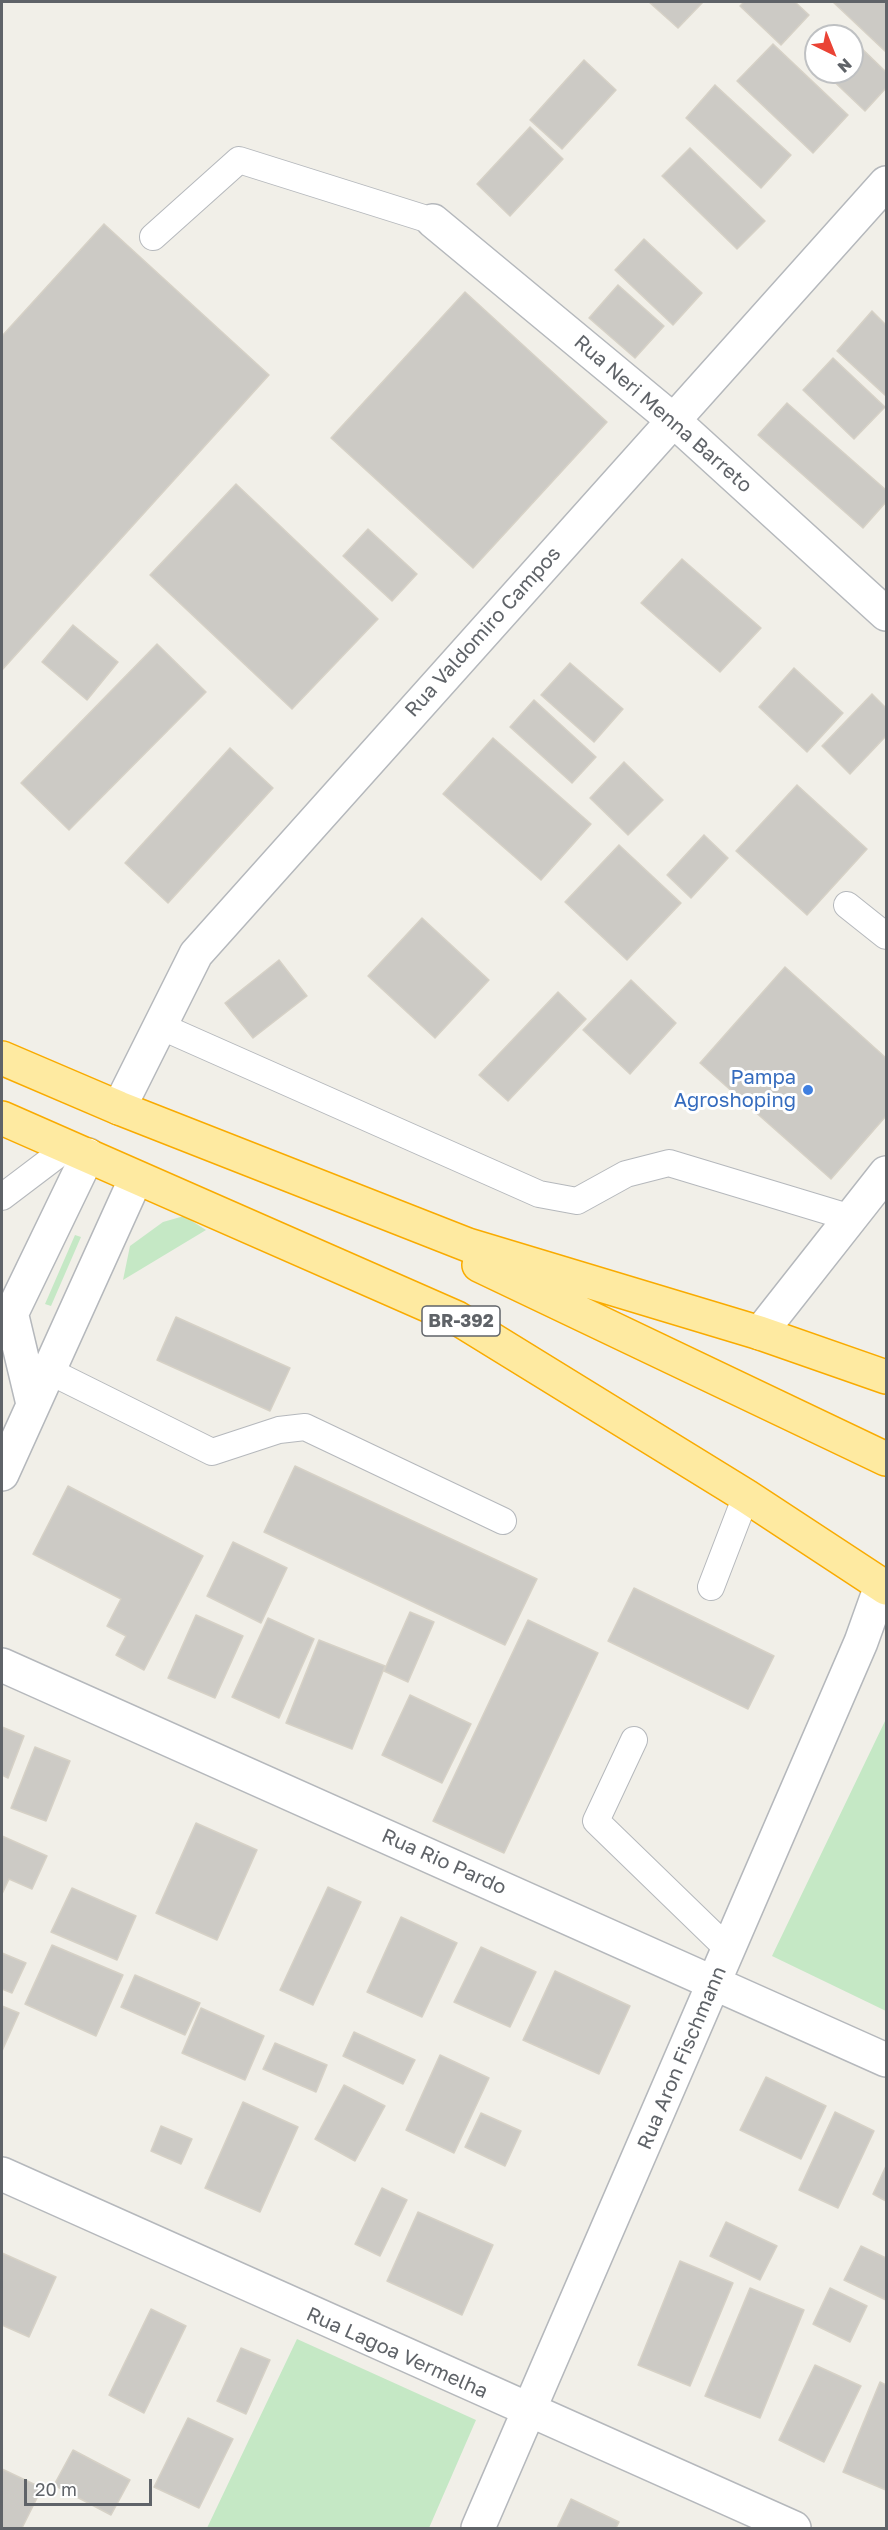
<!DOCTYPE html>
<style>
body{margin:0}
#map{position:relative;width:888px;height:2530px;overflow:hidden;background:#f1efe8;font-family:"Golos Text",sans-serif}
canvas{display:block}
.frame{position:absolute;inset:0;border:3px solid #5f6368;pointer-events:none}
.north{position:absolute;left:804px;top:24px;width:60px;height:60px;box-sizing:border-box;background:#fff;border:2px solid #bfc1c3;border-radius:50%;rotate:137deg;font-size:16px;font-weight:700;line-height:24px;text-align:center;color:#5f6368}
.north::after{content:'';display:block;margin:auto;width:21px;height:27px;background:#ea4335;clip-path:polygon(50% 0,100% 100%,50% 72%,0 100%)}
.scale{position:absolute;left:24px;top:2479px;width:128px;height:27px;box-sizing:border-box;border:3px solid #5f6368;border-top:0;padding-left:8px;font-size:18px;line-height:21px;white-space:nowrap;color:#5f6368;-webkit-text-stroke:4px #fff;paint-order:stroke}
</style>
<div id="map">
<canvas width="888" height="2530"></canvas>
<div class="frame"></div>
<div class="north">N</div>
<div class="scale">20 m</div>
</div>
<script>
const g = document.querySelector('canvas').getContext('2d');
g.lineJoin = 'round';
function fillPath(path, color) { g.fillStyle = color; g.fill(path, 'evenodd'); }
const poly = rows => new Path2D(rows.map(r => 'M' + r).join(''));
function trace(path, color, width, dash) { g.strokeStyle = color; g.lineWidth = width; g.lineCap = dash ? 'butt' : 'round'; g.setLineDash(dash || []); g.stroke(path); }
function write(font, color, halo, rows, align = 'center') {
  g.font = font + ' "Golos Text",sans-serif'; g.lineWidth = 6; g.setLineDash([]); g.textBaseline = 'middle'; g.strokeStyle = halo; g.fillStyle = color; for (const [text, x, y, turn = 0] of rows) {
    g.save(); g.translate(x, y); g.rotate((+turn || 0) * Math.PI / 180); g.textAlign = isNaN(turn) ? turn : align; if (halo) g.strokeText(text, 0, 0); g.fillText(text, 0, 0); g.restore();
  }
}
const green = poly([
 [184,1216,206,1230,123,1280,130,1246,163,1222],
 [75,1235,81,1237,51,1306,45,1304],
 [886,1719,886,2011,772,1956],
 [297,2339,476,2420,429,2528,207,2528]
]);
const building = poly([
 [649,2,703,2,678,28,649,2],
 [744,2,795,2,809,15,781,45,740,6,744,2],
 [833,2,886,2,886,52,833,2],
 [837,25,849,36,826,36,837,25],
 [852,39,886,72,886,88,865,111,824,72,852,72,852,39],
 [773,44,848,115,813,153,737,81,773,44],
 [816,46,816,64,807,56,816,46],
 [584,60,616,90,562,149,530,120,584,60],
 [715,85,791,155,761,188,686,118,715,85],
 [530,127,563,159,510,216,477,184,530,127],
 [690,148,765,221,737,249,662,176,690,148],
 [104,224,269,375,2,670,2,336,104,224],
 [644,239,702,293,673,325,615,270,644,239],
 [618,285,664,326,635,358,589,318,618,285],
 [465,292,607,422,473,568,331,438,465,292],
 [872,311,886,325,886,396,837,351,872,311],
 [833,358,885,407,854,439,803,390,833,358],
 [787,403,886,490,886,502,863,528,758,435,787,403],
 [236,484,378,619,292,709,150,575,236,484],
 [368,529,417,574,392,601,343,556,368,529],
 [682,559,761,628,720,672,641,603,682,559],
 [73,625,118,662,87,700,42,662,73,625],
 [157,644,206,692,69,830,21,783,157,644],
 [570,663,623,709,594,742,541,695,570,663],
 [794,668,843,713,807,752,759,707,794,668],
 [872,694,886,708,886,736,850,774,822,746,872,694],
 [534,700,596,757,572,783,510,727,534,700],
 [493,738,591,824,541,880,443,794,493,738],
 [230,748,273,788,168,903,125,863,230,748],
 [624,762,663,800,628,835,590,798,624,762],
 [797,785,867,849,807,915,736,851,797,785],
 [704,835,728,858,691,898,667,875,704,835],
 [619,845,681,903,627,960,565,902,619,845],
 [422,918,489,980,435,1038,368,976,422,918],
 [279,960,307,996,253,1038,225,1003,279,960],
 [785,967,886,1058,886,1116,831,1179,700,1063,785,967],
 [631,980,676,1023,630,1074,583,1030,631,980],
 [558,992,586,1019,508,1101,479,1075,558,992],
 [176,1317,290,1368,270,1411,157,1360,176,1317],
 [295,1466,537,1579,505,1645,264,1532,295,1466],
 [68,1486,203,1556,144,1670,116,1655,126,1636,107,1626,121,1599,33,1554,68,1486],
 [233,1542,287,1568,261,1623,207,1596,233,1542],
 [634,1588,774,1656,748,1709,608,1641,634,1588],
 [410,1612,434,1622,408,1682,384,1671,410,1612],
 [196,1615,243,1636,215,1698,168,1678,196,1615],
 [268,1618,314,1639,279,1718,232,1697,268,1618],
 [528,1620,598,1653,504,1853,433,1821,528,1620],
 [319,1640,385,1666,352,1749,286,1723,319,1640],
 [410,1695,471,1724,442,1783,382,1755,410,1695],
 [2,1727,24,1736,8,1778,2,1775,2,1727],
 [35,1747,70,1761,46,1821,11,1808,35,1747],
 [196,1823,257,1850,217,1940,156,1913,196,1823],
 [2,1836,47,1856,32,1889,9,1879,2,1894,2,1836],
 [328,1887,361,1902,313,2005,280,1990,328,1887],
 [72,1888,136,1916,117,1960,51,1932,72,1888],
 [401,1917,457,1943,422,2017,367,1992,401,1917],
 [52,1945,123,1975,96,2036,25,2004,52,1945],
 [481,1947,536,1972,510,2027,454,2002,481,1947],
 [2,1953,26,1963,12,1993,2,1989,2,1953],
 [555,1971,630,2006,599,2074,523,2040,555,1971],
 [135,1975,200,2003,185,2035,121,2007,135,1975],
 [2,2006,19,2013,2,2051,2,2006],
 [201,2008,264,2036,245,2080,182,2053,201,2008],
 [354,2032,415,2060,403,2084,343,2056,354,2032],
 [275,2043,327,2065,316,2092,263,2069,275,2043],
 [440,2055,489,2078,454,2153,406,2130,440,2055],
 [766,2077,826,2106,801,2159,740,2130,766,2077],
 [344,2085,385,2106,355,2161,315,2139,344,2085],
 [243,2102,298,2127,260,2212,205,2188,243,2102],
 [835,2112,874,2131,838,2208,799,2190,835,2112],
 [481,2113,521,2131,505,2166,465,2147,481,2113],
 [161,2126,192,2139,181,2164,151,2151,161,2126],
 [886,2166,886,2201,873,2194,886,2166],
 [382,2188,407,2200,380,2256,355,2244,382,2188],
 [418,2212,493,2245,462,2315,387,2281,418,2212],
 [726,2222,777,2246,760,2280,710,2256,726,2222],
 [861,2246,886,2258,886,2300,844,2280,861,2246],
 [2,2253,56,2277,29,2337,2,2325,2,2253],
 [680,2261,733,2283,690,2386,638,2365,680,2261],
 [750,2288,804,2310,760,2418,705,2396,750,2288],
 [830,2288,867,2306,850,2342,813,2324,830,2288],
 [151,2309,186,2326,144,2413,109,2395,151,2309],
 [241,2348,270,2360,246,2414,217,2401,241,2348],
 [815,2365,861,2386,824,2462,779,2440,815,2365],
 [880,2382,886,2385,886,2490,843,2472,880,2382],
 [188,2418,233,2439,199,2508,154,2487,188,2418],
 [73,2450,130,2480,111,2515,54,2485,73,2450],
 [2,2469,42,2488,22,2528,2,2528,2,2469],
 [571,2499,619,2522,616,2528,557,2528,571,2499]
]);
const service = poly([
 [153,237,239,160,433,221],
 [847,905,886,936],
 [160,1026,539,1194,577,1201,626,1174,669,1163,851,1218],
 [2,1197,68,1147],
 [49,1371,212,1452,279,1430,305,1427,503,1521],
 [711,1587,746,1496],
 [634,1740,596,1821,729,1950]
]);
const minor = poly([
 [433,221,673,420,886,614],
 [119,1108,196,954,886,183],
 [11,1312,33,1404],
 [2,1333,88,1155],
 [760,1333,886,1173],
 [2,1474,136,1178],
 [2,1665,886,2060],
 [2,2174,794,2528],
 [478,2528,861,1642,881,1586]
]);
const trunk = poly([
 [2,1058,119,1108,468,1245,760,1333,886,1377],
 [2,1118,457,1318,746,1496,886,1588],
 [479,1265,886,1459]
]);
const markers = [
 [808,1090,6,"#3f7fe0"]
];
const shields = [
 [461,1321,78]
];
const shieldNames = [
 ["BR-392",461,1321]
];
const streetNames = [
 ["Rua Neri Menna Barreto",663,414,41],
 ["Rua Valdomiro Campos",483,632,-48],
 ["Rua Rio Pardo",444,1862,24],
 ["Rua Aron Fischmann",682,2058,-67],
 ["Rua Lagoa Vermelha",397,2353,24]
];
const shopNames = [
 ["Pampa",796,1078],
 ["Agroshoping",796,1101]
];
fillPath(green, '#c5e8c5');
fillPath(building, '#cccac5');
trace(building, '#d6d1c6', 1.5);
trace(service, '#b5b8bc', 28);
trace(minor, '#b5b8bc', 36);
trace(trunk, '#f9ab00', 36);
trace(service, '#fff', 26);
trace(minor, '#fff', 33);
trace(trunk, '#feeaa1', 33);
for (const [x, y, r, color] of markers) { const dot = new Path2D(); dot.arc(x, y, r, 0, 2 * Math.PI); g.fillStyle = color; g.fill(dot); trace(dot, '#fff', 2); }
for (const [x, y, w] of shields) { const box = new Path2D(); box.roundRect(x - w / 2, y - 15, w, 30, 4.5); g.fillStyle = '#fff'; g.fill(box); trace(box, '#5f6368', 1.5); }
write('bold 18px', '#5f6368', null, shieldNames);
write('20px', '#5f6368', '#fff', streetNames);
write('20px', '#366cbe', '#fff', shopNames, 'right');
</script>
